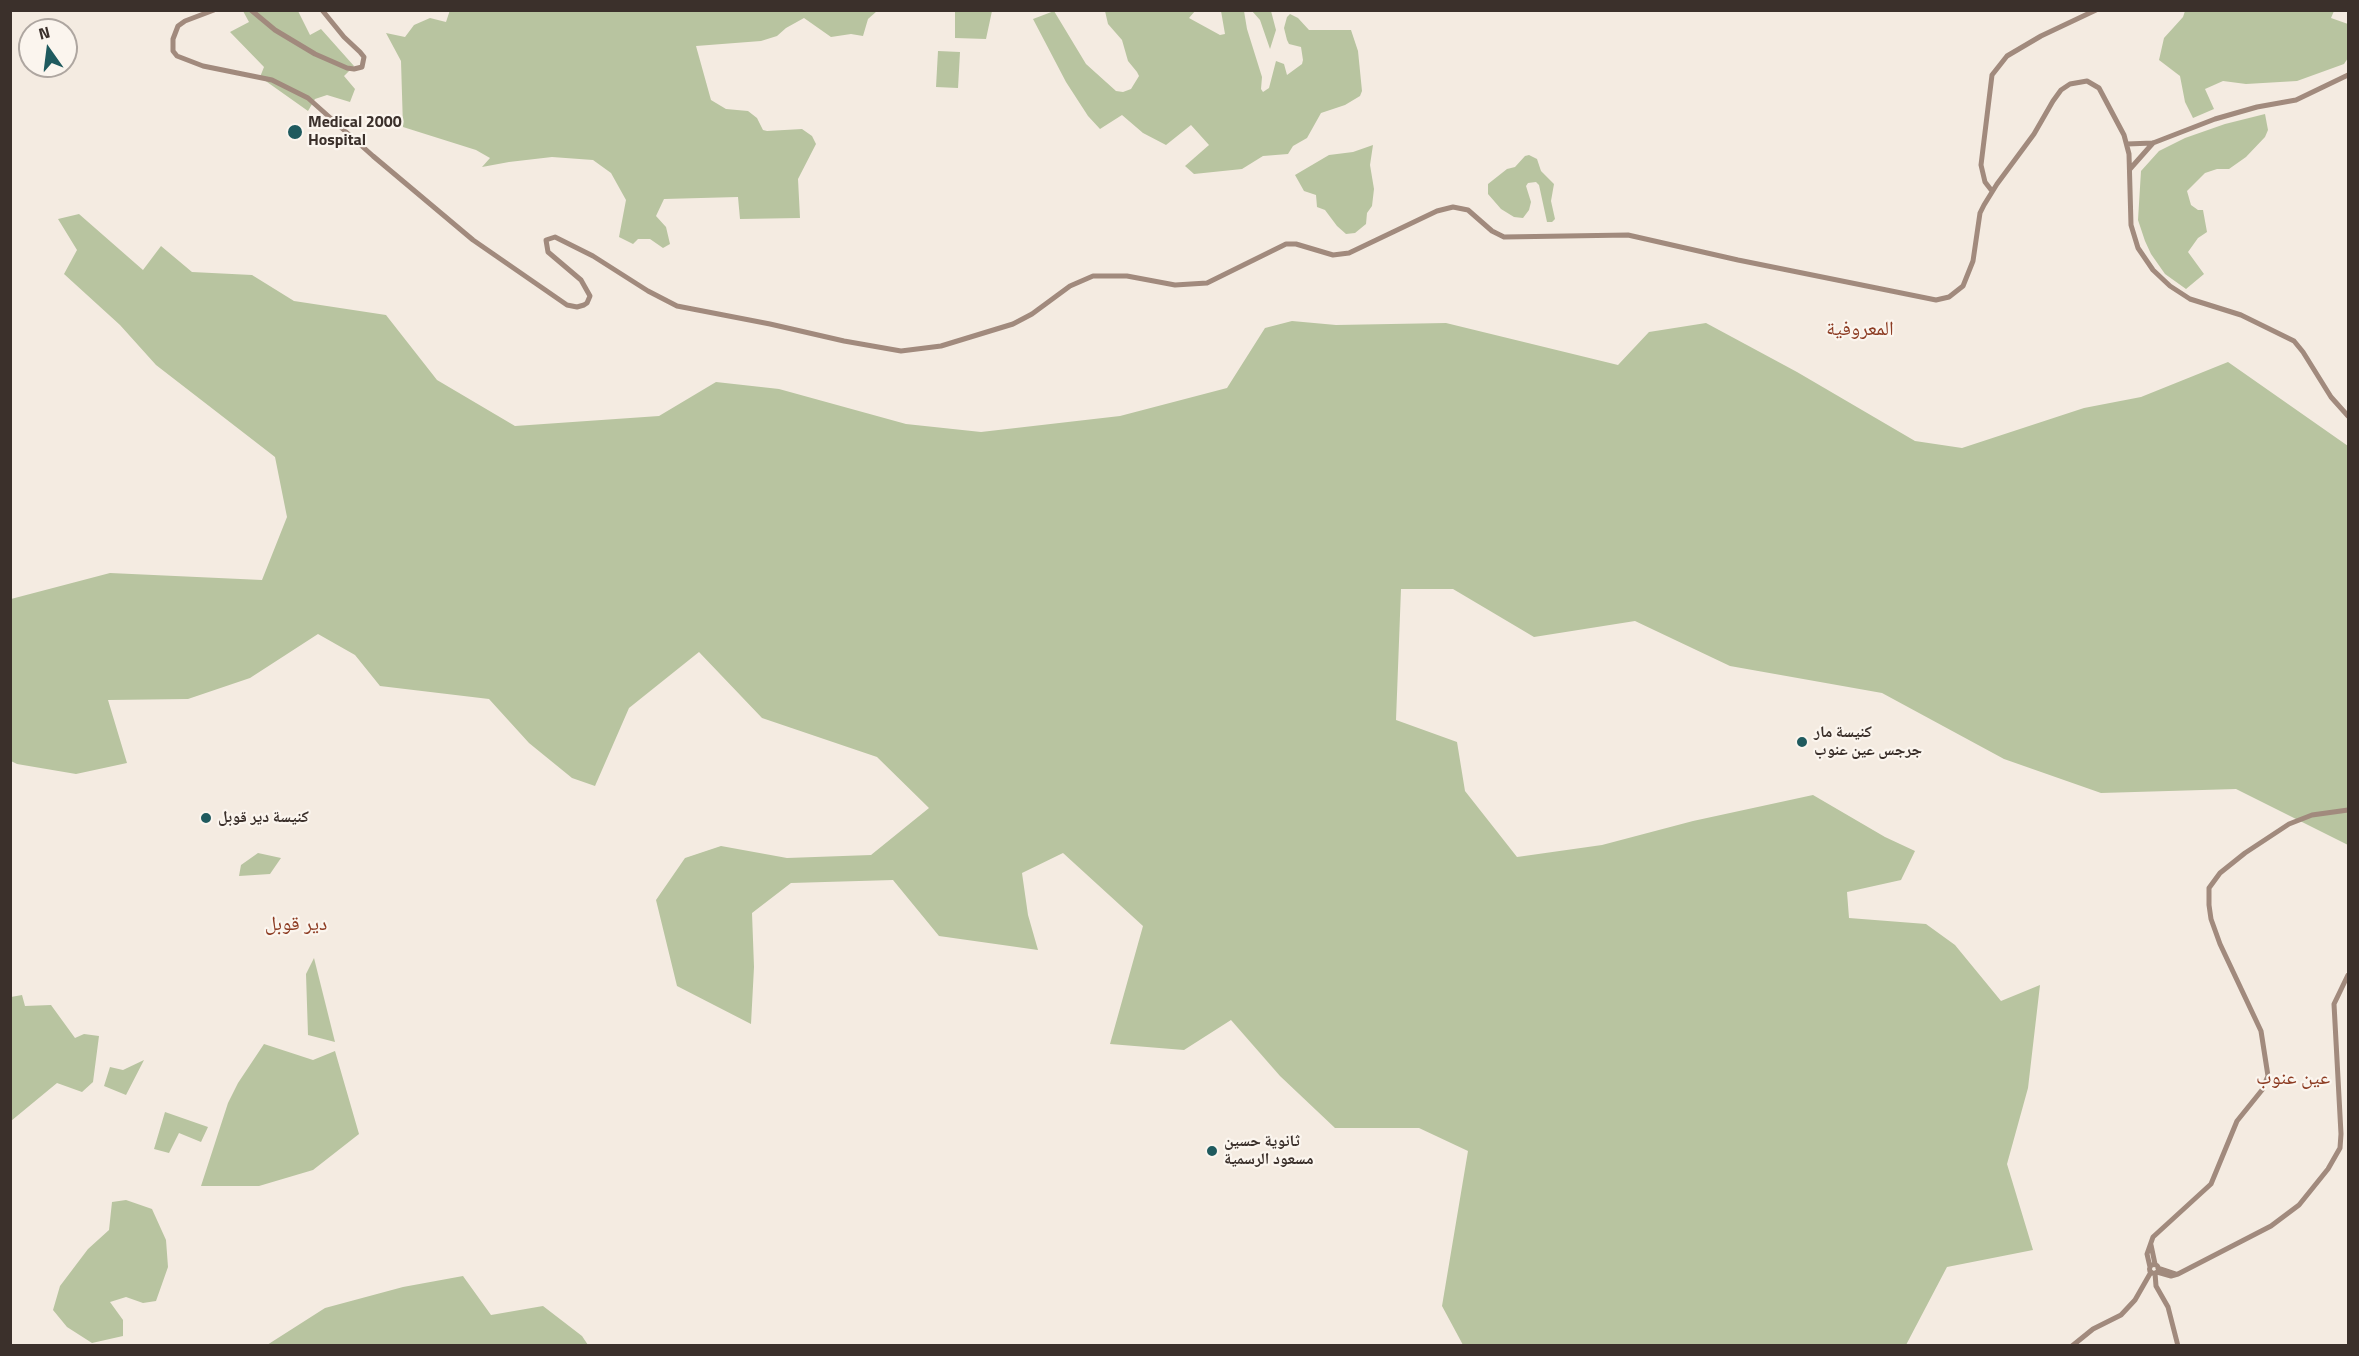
<!DOCTYPE html>
<meta charset="utf-8">
<style>
body{margin:0}
#map{position:relative;width:2359px;height:1356px;overflow:hidden;background:#f4ebe1;font-family:"Titillium Web",sans-serif}
canvas{display:block}
.frame{position:absolute;inset:0;border:12px solid #3b302b;pointer-events:none}
.north{position:absolute;left:18px;top:18px;width:60px;height:60px;box-sizing:border-box;background:#fbf5ee;border:2px solid #aea6a0;border-radius:50%;rotate:346deg;font-size:16px;font-weight:700;line-height:24px;text-align:center;color:#3b302b}
.north::after{content:'';display:block;margin:auto;width:21px;height:27px;background:#1f5a5e;clip-path:polygon(50% 0,100% 100%,50% 72%,0 100%)}
</style>
<div id="map">
<canvas width="2359" height="1356"></canvas>
<div class="frame"></div>
<div class="north">N</div>
</div>
<script>
const g = document.querySelector('canvas').getContext('2d');
g.lineJoin = 'round';
function fillPath(path, color) { g.fillStyle = color; g.fill(path, 'evenodd'); }
const poly = rows => new Path2D(rows.map(r => 'M' + r).join(''));
function trace(path, color, width, dash) { g.strokeStyle = color; g.lineWidth = width; g.lineCap = dash ? 'butt' : 'round'; g.setLineDash(dash || []); g.stroke(path); }
function write(font, color, halo, rows, align = 'center') {
  g.font = font + ' "Titillium Web","Noto Naskh Arabic",sans-serif'; g.lineWidth = 4.5; g.setLineDash([]); g.textBaseline = 'middle'; g.strokeStyle = halo; g.fillStyle = color; for (const [text, x, y, turn = 0] of rows) {
    g.save(); g.translate(x, y); g.rotate((+turn || 0) * Math.PI / 180); g.textAlign = isNaN(turn) ? turn : align; if (halo) g.strokeText(text, 0, 0); g.fillText(text, 0, 0); g.restore();
  }
}
const green = poly([
 [450,10,877,10,877,11,868,19,863,36,851,34,831,37,804,18,786,28,777,36,761,41,696,46,711,100,726,109,748,111,757,118,763,130,767,131,802,129,812,136,816,144,798,179,800,218,740,219,738,197,664,199,656,216,666,227,670,244,663,248,650,239,638,239,633,244,619,237,626,200,611,173,593,160,552,157,509,162,482,167,490,158,476,150,403,127,401,61,386,33,405,37,414,25,430,18,446,22],
 [243,11,298,11,310,35,321,29,354,66,344,76,355,89,350,102,327,95,315,99,308,111,260,77,264,67,230,32,249,22],
 [955,11,992,11,986,39,955,38],
 [1054,11,1086,64,1116,91,1123,92,1131,89,1139,76,1137,72,1128,61,1122,40,1108,24,1105,11,1195,11,1189,18,1220,35,1225,34,1221,11,1244,11,1247,29,1262,77,1261,89,1263,92,1269,88,1276,61,1284,64,1287,75,1302,64,1303,60,1301,47,1289,44,1287,40,1284,28,1287,17,1290,14,1298,18,1309,30,1351,30,1358,51,1362,91,1360,96,1345,105,1321,113,1307,138,1293,146,1288,154,1263,156,1242,169,1194,174,1185,166,1209,145,1191,125,1166,145,1143,133,1122,115,1100,129,1088,116,1066,82,1033,19],
 [1252,11,1271,11,1276,30,1270,49,1260,20],
 [2185,11,2334,11,2331,18,2348,24,2348,58,2344,64,2297,81,2246,84,2223,81,2205,89,2214,109,2193,118,2185,102,2180,76,2159,60,2164,38,2183,17],
 [938,51,960,52,958,88,936,87],
 [2265,114,2268,130,2265,137,2246,157,2229,169,2217,169,2205,173,2187,191,2191,205,2198,210,2203,210,2207,232,2198,238,2188,252,2204,274,2186,289,2165,274,2151,254,2145,241,2138,220,2141,171,2159,151,2185,138,2225,124],
 [1373,145,1370,165,1374,189,1372,206,1367,213,1366,224,1355,233,1346,234,1337,226,1325,210,1317,207,1316,195,1304,191,1295,175,1329,155,1353,152],
 [1529,155,1537,159,1541,171,1554,184,1551,201,1555,219,1552,222,1547,222,1539,185,1536,182,1528,183,1526,186,1531,202,1529,210,1523,218,1514,217,1501,209,1488,194,1488,184,1507,169,1515,167,1525,156],
 [79,214,143,270,161,246,192,272,252,275,294,301,386,315,437,380,515,426,659,416,716,382,779,389,906,424,981,432,1120,416,1227,388,1265,328,1292,321,1336,325,1446,323,1618,365,1649,332,1706,323,1797,372,1915,441,1962,448,2084,408,2141,397,2228,362,2348,446,2348,845,2236,789,2101,793,2004,759,1882,693,1730,666,1635,621,1534,637,1453,589,1401,589,1396,720,1457,742,1465,791,1517,857,1602,845,1693,821,1813,795,1885,837,1915,851,1901,880,1847,892,1849,918,1926,924,1955,945,2001,1001,2040,985,2028,1088,2007,1164,2033,1250,1947,1267,1906,1345,1463,1345,1442,1306,1468,1151,1419,1128,1335,1128,1280,1076,1231,1020,1184,1050,1110,1044,1143,926,1063,853,1022,873,1028,915,1038,950,939,936,893,880,791,883,752,913,754,967,751,1024,677,986,656,900,685,858,721,846,787,858,871,855,929,808,877,757,762,718,699,652,629,708,595,786,572,778,529,743,489,699,380,686,355,655,318,634,250,678,188,699,108,700,127,763,76,774,17,764,11,761,11,599,110,573,262,580,287,517,275,457,156,365,120,325,64,274,77,250,58,219],
 [258,853,281,858,270,874,239,876,241,865],
 [314,958,335,1042,308,1035,306,974],
 [22,995,25,1006,51,1005,75,1038,84,1034,99,1036,93,1082,82,1092,57,1083,11,1121,11,997],
 [264,1044,313,1060,335,1051,359,1134,313,1170,259,1186,201,1186,228,1103,238,1083],
 [144,1060,126,1095,104,1086,110,1067,123,1070],
 [165,1112,208,1127,201,1142,179,1133,169,1153,154,1149],
 [126,1200,152,1209,166,1240,168,1267,156,1301,143,1303,126,1297,110,1302,123,1320,123,1336,92,1343,67,1327,53,1310,60,1286,88,1249,109,1230,112,1202],
 [463,1276,491,1315,543,1306,582,1336,588,1345,267,1345,325,1308,403,1287]
]);
const secondary = poly([
 [214,10,185,21,178,26,173,39,173,51,177,56,203,66,272,80,308,98,373,156,473,240,567,305,577,307,584,305,587,303,590,296,581,280,548,252,546,240,555,237,593,256,648,291,677,306,770,324,844,341,901,351,941,346,1013,324,1032,314,1070,286,1093,276,1127,276,1175,285,1207,283,1286,244,1296,244,1333,255,1349,253,1437,211,1453,207,1468,210,1492,231,1504,237,1628,235,1738,260,1936,300,1949,297,1963,286,1973,261,1980,213,1984,205,1997,184,2034,134,2053,101,2061,90,2070,84,2087,81,2099,88,2124,135,2129,154,2131,225,2138,248,2153,270,2170,286,2190,299,2241,315,2294,341,2303,352,2331,397,2348,416],
 [251,10,275,30,315,54,347,68,354,69,362,67,364,57,360,52,344,37,322,10],
 [2127,144,2153,143,2215,119,2257,107,2296,100,2348,75],
 [2130,169,2153,143],
 [1992,191,1985,182,1981,165,1992,75,2007,56,2041,36,2096,10],
 [2151,1245,2155,1264],
 '2149.5 1269a4.5 4.5 0 1 1 9 0a4.5 4.5 0 1 1-9 0Z',
 [2150,1267,2147,1254,2153,1237,2211,1184,2237,1121,2262,1090,2268,1076,2261,1031,2220,944,2211,919,2209,905,2209,888,2220,873,2245,853,2289,824,2312,815,2348,810],
 [2158,1268,2176,1274],
 [2157,1272,2171,1276,2178,1274,2271,1226,2299,1205,2328,1169,2340,1148,2341,1134,2334,1004,2348,975],
 [2155,1273,2156,1286,2168,1307,2178,1346],
 [2072,1346,2093,1329,2121,1315,2135,1300,2151,1272]
]);
const markers = [
 [295,132,8,"#1f5a5e"],
 [1802,742,6,"#1f5a5e"],
 [206,818,6,"#1f5a5e"],
 [1212,1151,6,"#1f5a5e"]
];
const poiNames = [
 ["Medical 2000",308,123],
 ["Hospital",308,141],
 ["كنيسة مار",1814,733],
 ["جرجس عين عنوب",1814,751],
 ["كنيسة دير قوبل",218,818],
 ["ثانوية حسين",1224,1142],
 ["مسعود الرسمية",1224,1160]
];
const quarterNames = [
 ["المعروفية",1860,330],
 ["دير قوبل",296,925],
 ["عين عنوب",2293,1079]
];
fillPath(green, '#b8c4a0');
trace(secondary, '#a18a7d', 5);
for (const [x, y, r, color] of markers) { const dot = new Path2D(); dot.arc(x, y, r, 0, 2 * Math.PI); g.fillStyle = color; g.fill(dot); trace(dot, '#fbf5ee', 2); }
write('bold 16px', '#3b302b', '#fbf5ee', poiNames, 'left');
write('20px', '#8c3b22', '#fbf5ee', quarterNames);
</script>
